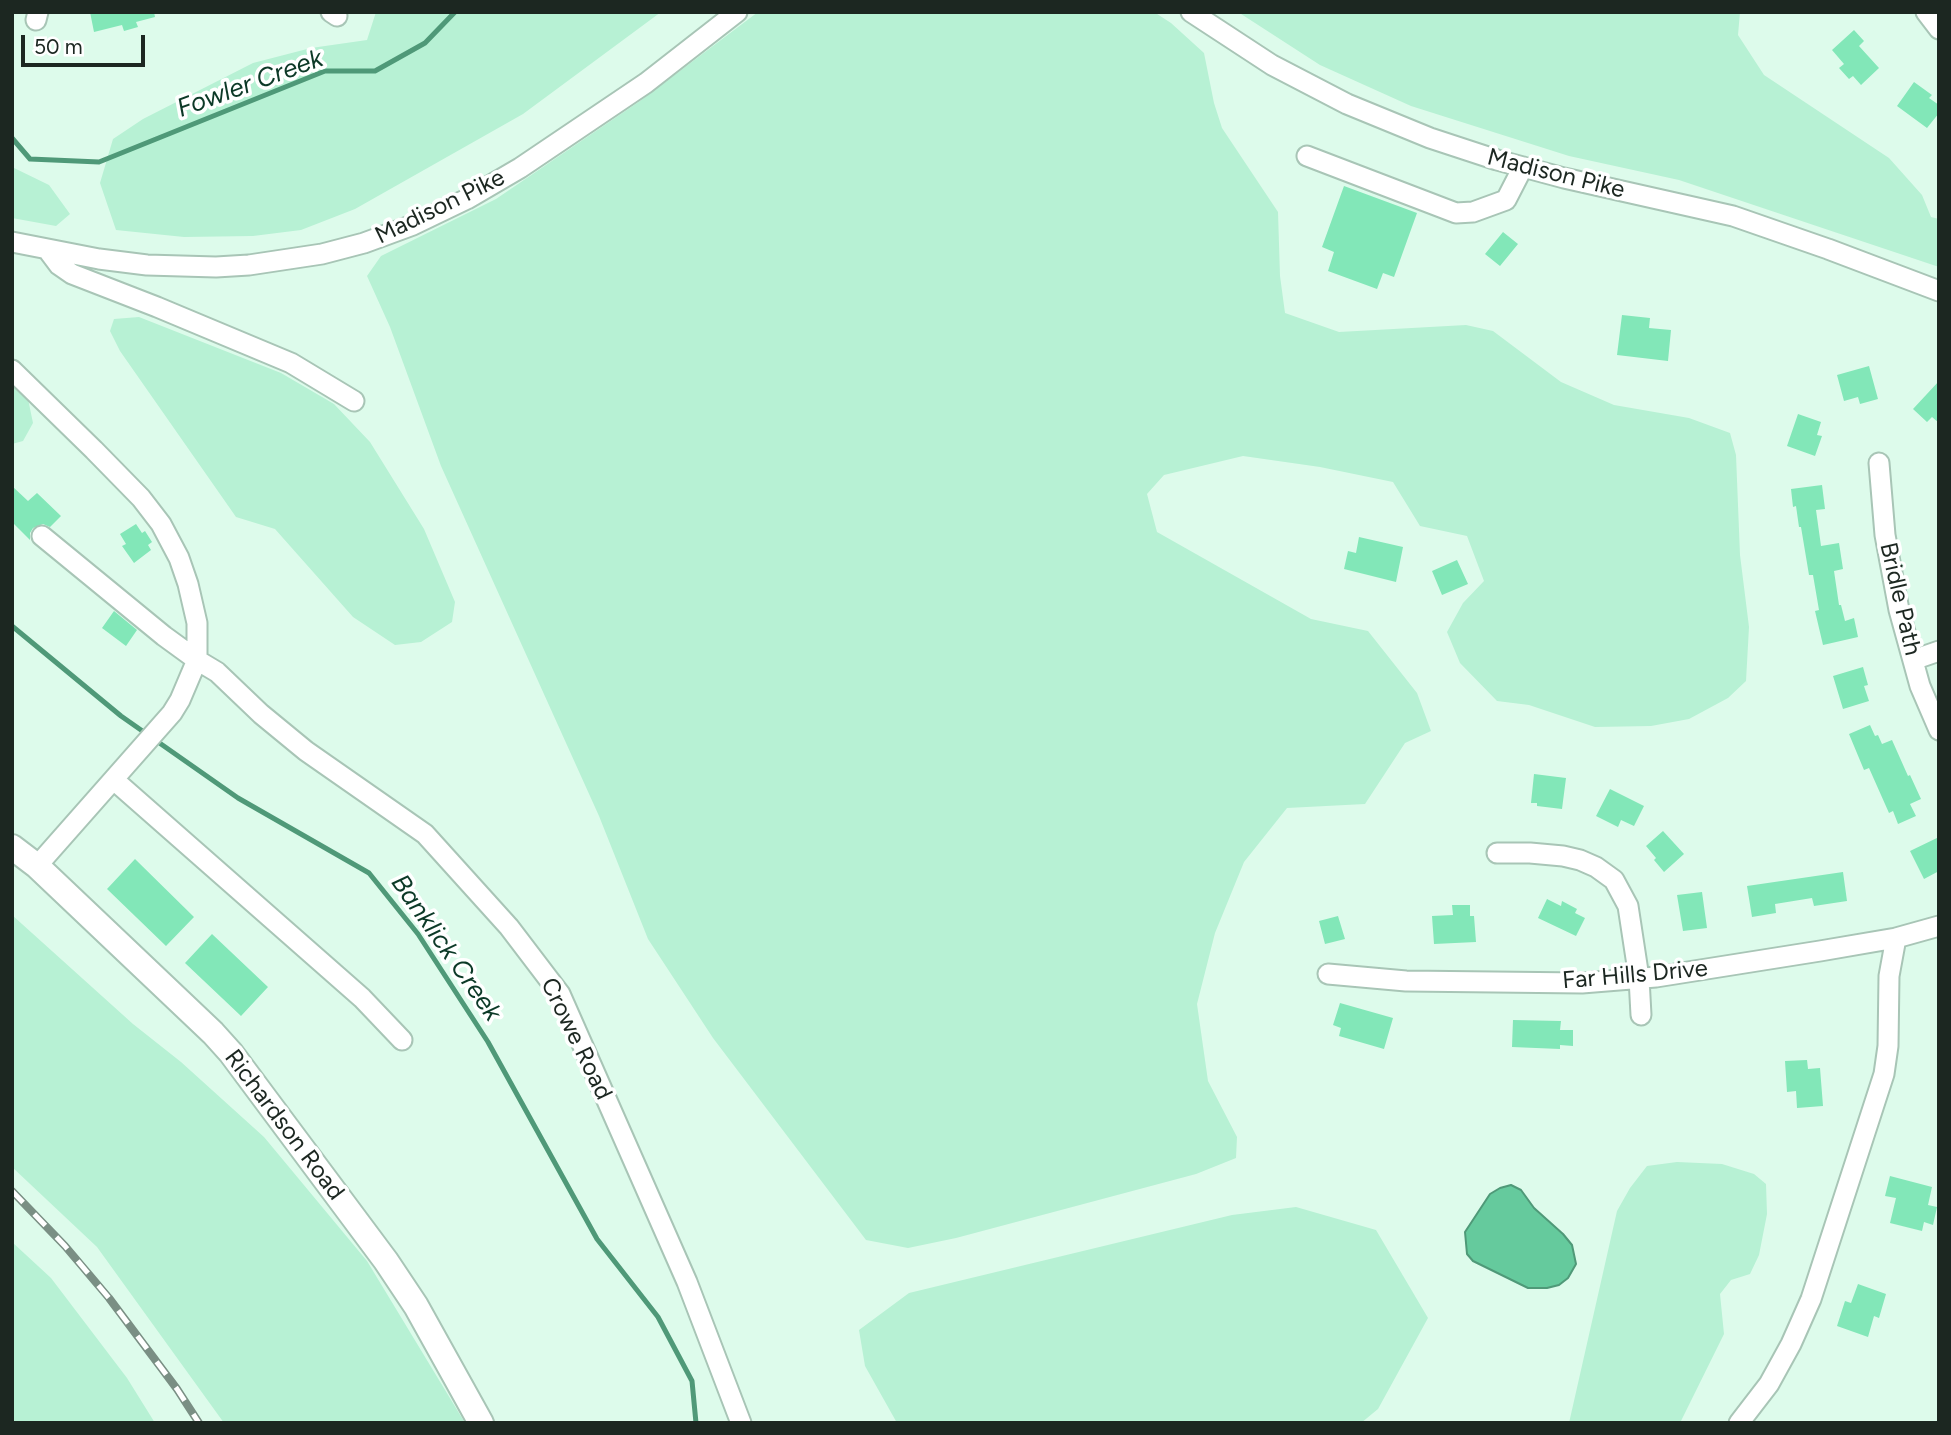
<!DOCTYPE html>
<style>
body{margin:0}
#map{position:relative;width:1951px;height:1435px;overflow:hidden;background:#ddfbeb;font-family:Figtree,sans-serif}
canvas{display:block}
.frame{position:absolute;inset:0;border:14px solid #1c2721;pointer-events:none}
.scale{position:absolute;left:21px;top:35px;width:124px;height:32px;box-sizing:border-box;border:4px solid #1c2721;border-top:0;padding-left:9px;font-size:21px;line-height:24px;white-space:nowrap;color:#1c2721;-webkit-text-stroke:5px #fff;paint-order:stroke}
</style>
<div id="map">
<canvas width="1951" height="1435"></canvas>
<div class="frame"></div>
<div class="scale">50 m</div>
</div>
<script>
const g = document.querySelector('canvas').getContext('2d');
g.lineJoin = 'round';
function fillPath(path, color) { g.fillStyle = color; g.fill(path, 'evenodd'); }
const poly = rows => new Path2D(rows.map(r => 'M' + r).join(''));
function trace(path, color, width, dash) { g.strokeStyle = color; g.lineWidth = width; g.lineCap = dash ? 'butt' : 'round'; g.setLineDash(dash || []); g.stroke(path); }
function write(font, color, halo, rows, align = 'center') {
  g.font = font + ' Figtree,sans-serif'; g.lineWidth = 7; g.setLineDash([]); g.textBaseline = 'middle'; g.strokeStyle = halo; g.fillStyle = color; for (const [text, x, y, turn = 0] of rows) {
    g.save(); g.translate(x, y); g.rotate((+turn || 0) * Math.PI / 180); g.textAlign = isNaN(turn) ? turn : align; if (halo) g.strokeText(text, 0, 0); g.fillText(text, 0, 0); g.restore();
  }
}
const green = poly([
 [376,12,661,12,523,114,355,209,301,230,253,236,184,237,116,230,100,183,113,139,143,119,253,63,311,48,367,40],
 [758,12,1154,12,1171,23,1204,53,1214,103,1222,128,1278,212,1280,276,1285,313,1339,332,1466,325,1493,331,1561,382,1614,405,1689,418,1730,433,1736,455,1740,555,1749,627,1746,681,1728,698,1689,719,1651,726,1595,727,1529,705,1497,701,1460,663,1447,632,1463,603,1484,581,1467,536,1420,526,1393,482,1320,467,1243,456,1164,475,1147,494,1157,532,1311,619,1368,631,1417,693,1431,731,1405,743,1365,804,1287,808,1244,862,1215,933,1197,1004,1208,1081,1237,1137,1236,1158,1196,1174,956,1238,908,1248,866,1240,713,1038,648,939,599,816,441,466,390,327,367,276,381,256,496,199,640,101],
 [1238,12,1740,12,1738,35,1764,75,1889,158,1922,195,1931,217,1939,219,1939,267,1679,180,1569,156,1411,106,1320,65],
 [12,167,49,185,70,214,56,226,12,218],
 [139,317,281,373,334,404,370,442,424,529,455,602,452,622,421,642,395,645,353,617,275,529,236,517,120,351,110,331,114,319],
 [12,385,28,399,33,423,23,441,12,444],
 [12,915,133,1024,181,1062,264,1137,367,1261,465,1423,224,1423,97,1247,12,1167],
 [1677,1162,1722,1164,1754,1174,1766,1184,1767,1214,1759,1255,1750,1274,1731,1280,1720,1294,1724,1334,1680,1423,1569,1423,1617,1211,1630,1188,1647,1166],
 [1296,1207,1376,1230,1428,1318,1378,1409,1361,1423,897,1423,865,1366,859,1330,909,1293,1232,1215],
 [12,1242,51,1278,127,1378,155,1423,12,1423]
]);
const water = poly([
 [1511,1185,1521,1190,1534,1208,1563,1234,1572,1245,1576,1264,1568,1278,1559,1285,1547,1288,1528,1288,1473,1261,1467,1254,1465,1232,1490,1194,1500,1188,1511,1185]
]);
const stream = poly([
 [12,138,30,159,99,162,325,71,375,71,425,43,455,12],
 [12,626,121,716,238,798,369,873,418,934,488,1042,597,1239,658,1317,692,1381,696,1423]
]);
const building = poly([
 [90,12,154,12,155,17,136,22,138,27,124,31,122,25,94,32],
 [1854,30,1864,41,1859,46,1879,68,1861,85,1853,76,1849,79,1839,68,1844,64,1832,50],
 [1914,82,1932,95,1929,98,1939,105,1939,113,1927,128,1897,106],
 [1344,186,1417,213,1394,277,1383,273,1377,289,1328,271,1334,252,1322,247],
 [1503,232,1518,244,1500,266,1485,254],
 [1622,315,1650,318,1649,328,1671,330,1668,361,1617,355],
 [1869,366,1878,399,1860,404,1858,397,1844,401,1837,375],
 [1939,381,1939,423,1932,417,1927,422,1913,409],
 [1798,414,1821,422,1817,435,1822,436,1815,456,1787,446],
 [1822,485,1825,509,1816,510,1821,546,1839,543,1843,569,1834,571,1839,605,1841,605,1845,621,1854,618,1858,637,1823,645,1815,611,1819,610,1813,575,1809,575,1801,527,1799,527,1796,506,1793,507,1791,489],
 [12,486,28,501,37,493,61,516,50,527,43,524,33,528,30,533,30,540,12,522],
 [136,524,142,533,145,531,152,542,148,545,151,550,134,563,122,546,126,544,120,534],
 [1359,537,1403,547,1396,582,1344,569,1348,551,1356,553],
 [1457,560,1468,584,1442,595,1432,571],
 [114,611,137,630,126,646,102,628],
 [1863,667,1868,685,1864,686,1869,701,1843,709,1833,676],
 [1870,725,1875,736,1878,735,1882,744,1892,740,1908,776,1910,775,1921,799,1910,804,1916,816,1898,824,1893,811,1889,813,1869,768,1864,770,1849,734],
 [1534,774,1566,778,1562,809,1537,806,1537,803,1531,803],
 [1610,789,1644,806,1634,826,1621,820,1618,827,1596,816],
 [1663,831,1684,854,1664,872,1654,860,1656,858,1646,846],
 [1939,837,1939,871,1924,879,1910,851],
 [135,859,194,917,166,946,107,889],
 [1843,872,1847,901,1814,906,1812,898,1775,904,1776,913,1752,917,1747,886],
 [1702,892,1707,928,1683,931,1677,895],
 [1547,899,1561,906,1562,901,1577,909,1575,913,1585,918,1576,936,1538,918],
 [1452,905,1470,905,1470,916,1474,916,1476,942,1434,944,1432,916,1453,915],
 [1338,916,1345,939,1325,944,1319,921],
 [212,934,268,987,241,1016,185,963],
 [1340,1003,1393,1018,1384,1049,1339,1036,1341,1028,1333,1025],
 [1513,1020,1561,1021,1560,1030,1573,1030,1573,1046,1560,1045,1560,1049,1512,1047],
 [1807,1060,1808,1069,1820,1068,1823,1106,1797,1108,1796,1091,1787,1092,1785,1061],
 [1890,1176,1932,1187,1928,1205,1937,1207,1933,1225,1924,1222,1922,1231,1890,1223,1896,1198,1885,1196],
 [1858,1284,1886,1294,1879,1318,1874,1316,1868,1337,1837,1326,1845,1301,1851,1303]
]);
const minor = poly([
 [331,12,337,16],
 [1191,12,1272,65,1347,104,1430,138,1497,160,1564,178,1733,216,1828,249,1939,291],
 [1926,12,1939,29],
 [36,20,38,12],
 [1307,156,1456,213,1473,212,1506,200,1523,167],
 [12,242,99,259,147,265,216,267,249,265,322,254,364,243,413,225,467,199,520,168,646,83,737,12],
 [47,249,59,265,72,274,157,307,291,363,354,401],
 [12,370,94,450,141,498,161,524,179,558,188,584,197,623,197,660,180,700,172,713,37,866],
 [1879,463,1885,535,1899,610,1920,686,1939,730],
 [42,536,164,636,197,660,217,672,261,714,306,751,425,834,509,927,560,994,687,1282,741,1423],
 [1913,660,1939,651],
 [114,780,362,998,402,1040],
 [1497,853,1530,853,1563,856,1580,860,1596,867,1614,880,1628,906,1639,978,1641,1015],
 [1328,974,1406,981,1582,983,1656,977,1820,951,1896,938,1939,926],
 [1739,1423,1769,1384,1791,1344,1811,1299,1884,1074,1888,1046,1889,976,1896,938]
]);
const major = poly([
 [12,847,37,866,213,1033,231,1053,386,1261,416,1306,481,1423]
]);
const rail = poly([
 [12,1191,65,1246,109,1298,177,1389,199,1423]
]);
const streetNames = [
 ["Madison Pike",1556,174,14],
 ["Madison Pike",440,207,-26],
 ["Bridle Path",1900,599,77],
 ["Far Hills Drive",1635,975,-5],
 ["Crowe Road",576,1039,64],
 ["Richardson Road",284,1125,53]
];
const waterNames = [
 ["Fowler Creek",250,84,-20],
 ["Banklick Creek",446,948,55]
];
fillPath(green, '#b7f1d4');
fillPath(water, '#65ca9d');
trace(water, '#4f9978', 2);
trace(stream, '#4f9978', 5);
fillPath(building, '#82e7b8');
trace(minor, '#a8c5b6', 23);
trace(major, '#a8c5b6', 28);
trace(minor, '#fff', 19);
trace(major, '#fff', 24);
trace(rail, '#7a8f84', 8);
trace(rail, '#fff', 5, [16]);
write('24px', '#1c2721', '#fff', streetNames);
write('italic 26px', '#0c3927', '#fff', waterNames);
</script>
